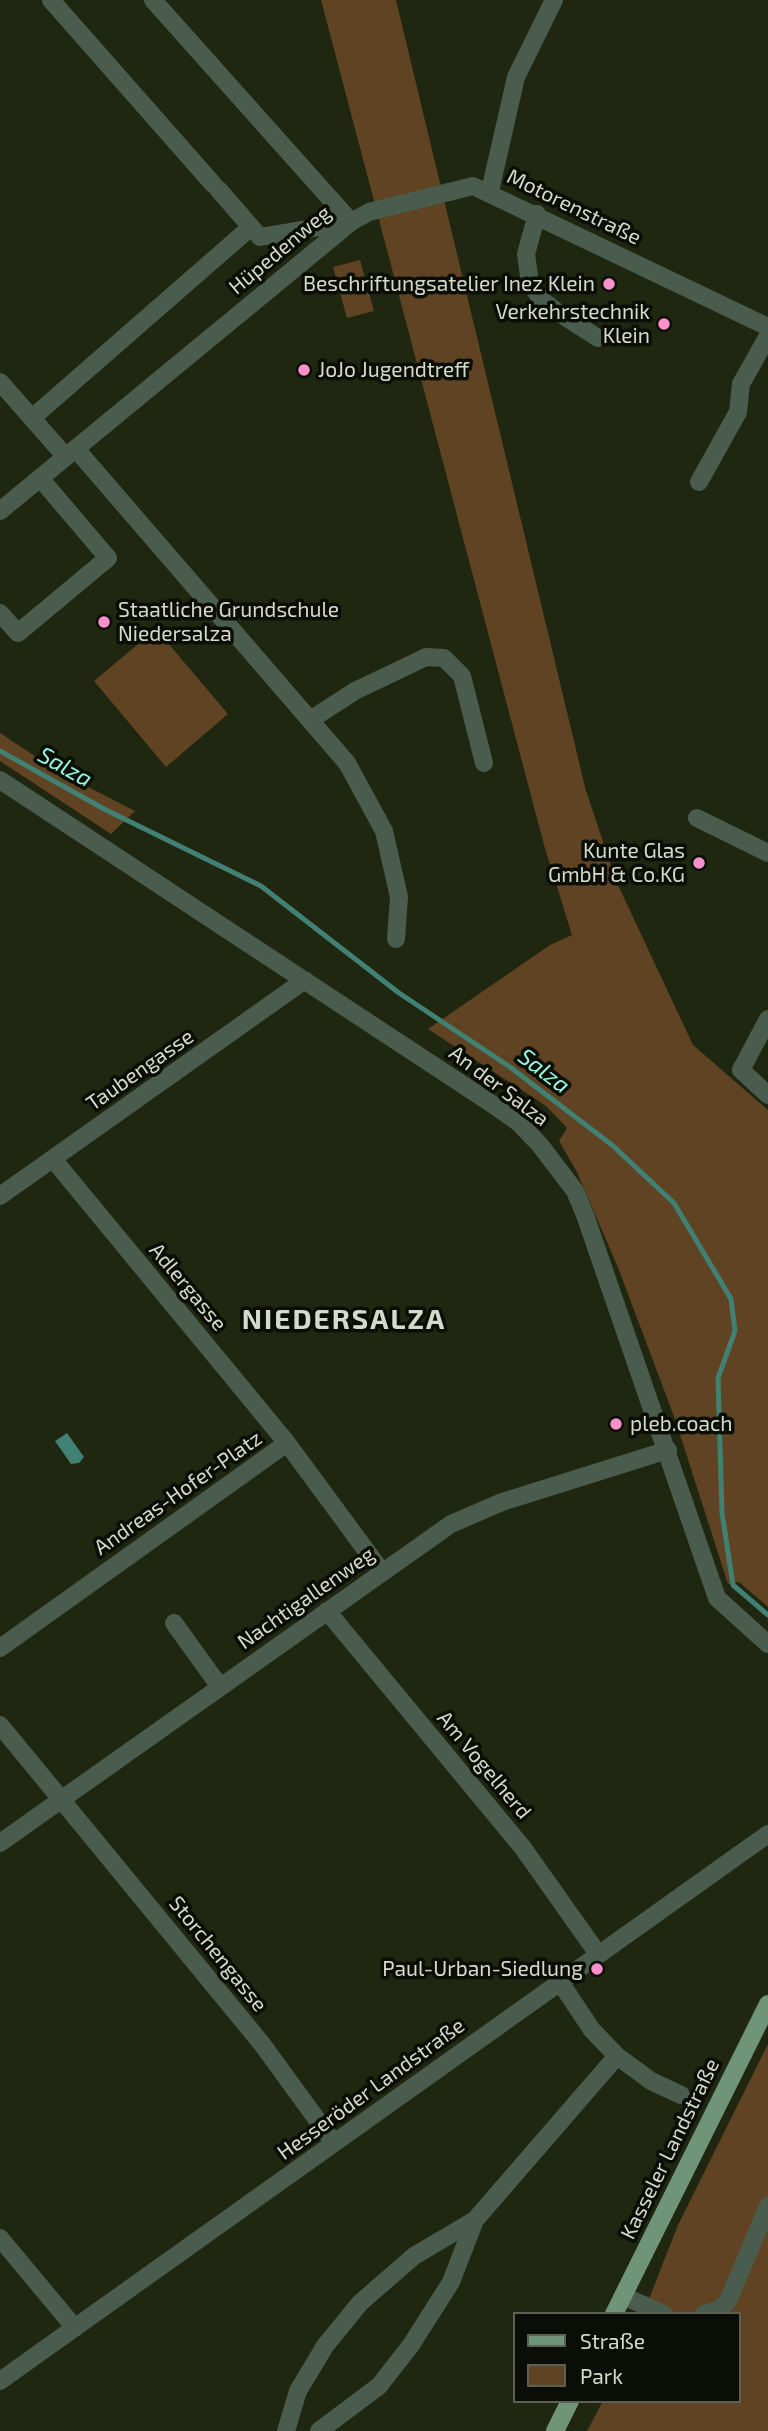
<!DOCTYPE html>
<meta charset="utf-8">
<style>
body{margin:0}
#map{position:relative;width:768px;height:2431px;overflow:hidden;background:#202711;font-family:"Exo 2",sans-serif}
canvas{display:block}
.legend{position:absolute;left:513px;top:2312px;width:228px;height:91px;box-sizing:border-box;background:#0b0e06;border:2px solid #5c6055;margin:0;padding:9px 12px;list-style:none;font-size:21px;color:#d5dacc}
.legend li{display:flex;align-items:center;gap:14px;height:35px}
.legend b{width:35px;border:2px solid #5c6055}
</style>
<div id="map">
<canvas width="768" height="2431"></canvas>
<ul class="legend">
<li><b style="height:9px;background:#6f9477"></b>Straße</li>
<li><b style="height:19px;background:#5f4322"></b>Park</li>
</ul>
</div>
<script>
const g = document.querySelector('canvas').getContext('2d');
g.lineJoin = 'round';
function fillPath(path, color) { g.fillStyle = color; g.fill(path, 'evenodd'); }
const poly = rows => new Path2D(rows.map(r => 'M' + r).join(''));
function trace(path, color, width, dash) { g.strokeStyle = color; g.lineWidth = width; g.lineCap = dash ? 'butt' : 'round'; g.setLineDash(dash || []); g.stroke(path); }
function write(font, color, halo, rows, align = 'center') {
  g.font = font + ' "Exo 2",sans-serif'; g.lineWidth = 7; g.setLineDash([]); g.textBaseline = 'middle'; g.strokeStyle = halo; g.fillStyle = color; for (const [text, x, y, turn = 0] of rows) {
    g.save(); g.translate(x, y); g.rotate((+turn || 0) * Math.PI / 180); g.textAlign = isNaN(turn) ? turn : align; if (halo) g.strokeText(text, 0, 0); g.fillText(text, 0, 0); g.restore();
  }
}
const green = poly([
 [321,0,396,0,586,791,617,883,693,1045,768,1110,768,1607,739,1582,728,1584,675,1419,619,1270,577,1172,559,1141,567,1128,546,1106,428,1029,550,945,572,935,544,845],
 [360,260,374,311,347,318,333,267],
 [156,629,228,714,166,767,94,681],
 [0,733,59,772,135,811,111,834,0,761],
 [768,2044,768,2431,587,2431,603,2401,738,2401,738,2314,643,2314,678,2225]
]);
const water = poly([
 [67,1433,84,1457,79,1463,71,1464,55,1441]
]);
const stream = poly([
 [0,751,104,809,261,886,399,993,510,1067,612,1145,674,1203,731,1299,735,1331,718,1378,722,1513,733,1585,768,1615]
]);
const minor = poly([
 [51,0,213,184],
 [153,0,351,222],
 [490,191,516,77,554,0],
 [537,214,526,254,530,283,541,299,556,311,598,338],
 [251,227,260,237,348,222],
 [0,382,66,457],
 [32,418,251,227,218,189],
 [76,449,347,763,384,831,399,897,396,939],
 [699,482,738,412,741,384,768,336],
 [0,511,351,222,369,212,473,186,768,327],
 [0,613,18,633,108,558,40,478],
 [310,720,355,691,426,657,444,658,462,676,484,763],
 [0,780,489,1102,519,1123,540,1145,575,1191,585,1215,717,1598,768,1644],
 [697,818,768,853],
 [768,1019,741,1070,768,1095],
 [53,1159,287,1443,382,1572],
 [0,1196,305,980],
 [327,1611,523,1848,598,1954],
 [174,1623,220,1687],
 [0,1648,287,1443],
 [0,1725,262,2044,334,2143],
 [0,1843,451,1524,502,1502,668,1450],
 [560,1982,592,2030,617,2056,651,2081,681,2095],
 [0,2238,75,2328],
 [623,2296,664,2314],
 [704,2314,720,2309,728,2301,768,2206],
 [0,2381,768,1834],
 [286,2431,298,2391,325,2346,360,2303,414,2256,475,2220,617,2056],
 [319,2431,379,2386,411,2345,451,2282,475,2220]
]);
const major = poly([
 [614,2314,768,2004],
 [555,2431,570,2401]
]);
const markers = [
 [609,284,7,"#f890cb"],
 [664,324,7,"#f890cb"],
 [304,370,7,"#f890cb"],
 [104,622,7,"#f890cb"],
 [699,863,7,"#f890cb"],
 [616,1424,7,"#f890cb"],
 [597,1969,7,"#f890cb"]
];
const streetNames = [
 ["Motorenstraße",574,207,26],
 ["Hüpedenweg",280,250,-40],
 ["Taubengasse",140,1070,-35],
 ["An der Salza",499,1086,37],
 ["Adlergasse",188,1287,50],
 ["Andreas-Hofer-Platz",178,1493,-35],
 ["Nachtigallenweg",306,1598,-35],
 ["Am Vogelherd",484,1765,50],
 ["Storchengasse",218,1954,51],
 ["Hesseröder Landstraße",371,2089,-36],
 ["Kasseler Landstraße",670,2149,-64]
];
const poiNames = [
 ["Beschriftungsatelier Inez Klein",595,284],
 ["Verkehrstechnik",650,312],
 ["Klein",650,336],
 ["JoJo Jugendtreff",318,370,"left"],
 ["Staatliche Grundschule",118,610,"left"],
 ["Niedersalza",118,634,"left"],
 ["Kunte Glas",685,851],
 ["GmbH & Co.KG",685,875],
 ["pleb.coach",630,1424,"left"],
 ["Paul-Urban-Siedlung",583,1969]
];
const waterNames = [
 ["Salza",65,767,29],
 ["Salza",544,1071,37]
];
const districtNames = [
 ["NIEDERSALZA",344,1320]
];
fillPath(green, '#5f4322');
fillPath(water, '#418174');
trace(stream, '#418174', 5);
trace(minor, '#4a5c4e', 18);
trace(major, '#6f9477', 18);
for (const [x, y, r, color] of markers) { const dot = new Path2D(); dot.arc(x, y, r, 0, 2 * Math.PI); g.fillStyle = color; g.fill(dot); trace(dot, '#0b0e06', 2.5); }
write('21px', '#d5dacc', '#0b0e06', streetNames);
write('21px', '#d5dacc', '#0b0e06', poiNames, 'right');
write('italic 23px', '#95f8e3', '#0b0e06', waterNames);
g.letterSpacing = '2px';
write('bold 28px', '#d5dacc', '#0b0e06', districtNames);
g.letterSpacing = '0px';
</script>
